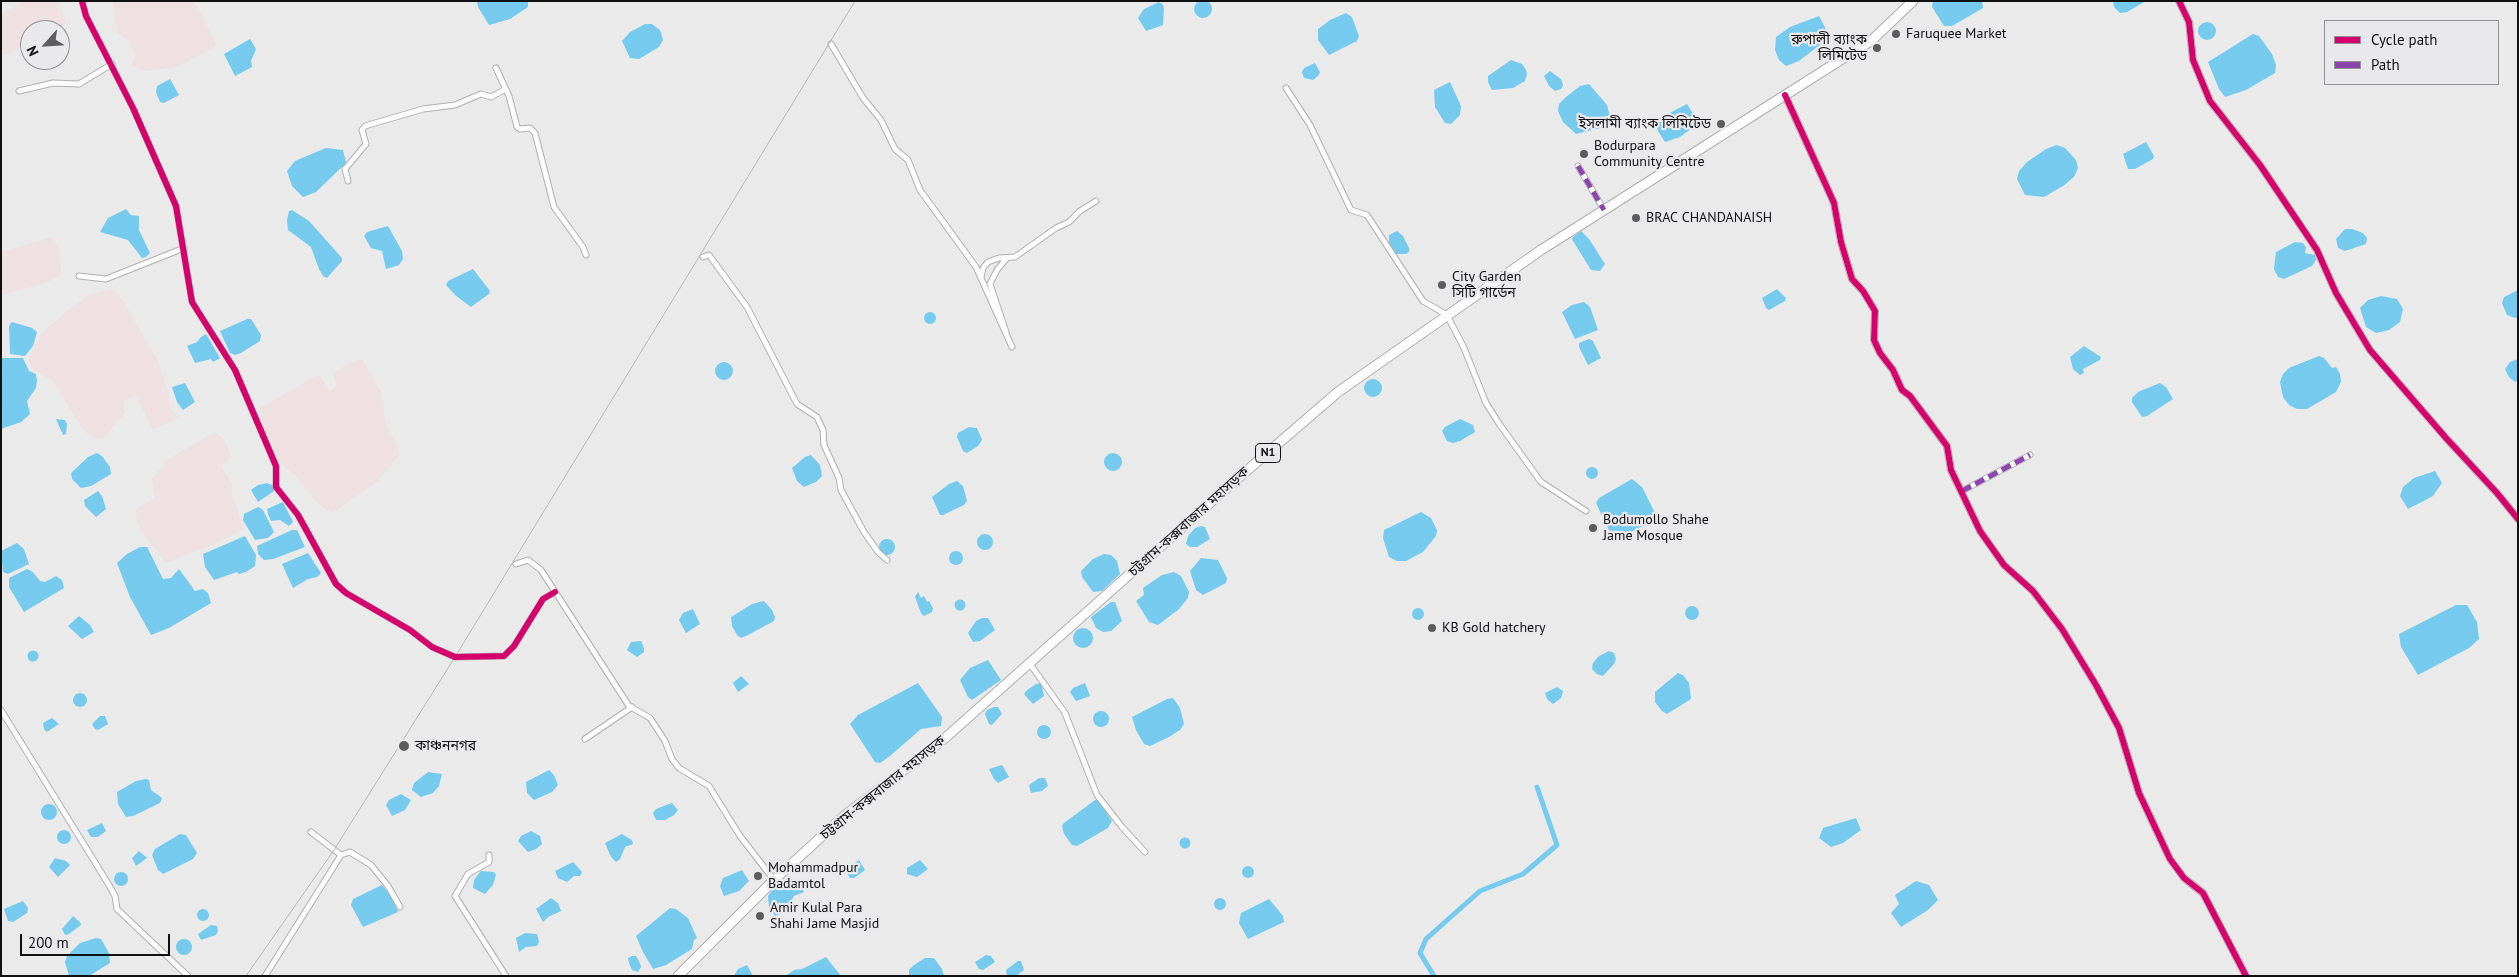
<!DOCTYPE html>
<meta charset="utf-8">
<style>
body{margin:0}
#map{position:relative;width:2519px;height:977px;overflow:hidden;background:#eaeaeb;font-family:"PT Sans",sans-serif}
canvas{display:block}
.frame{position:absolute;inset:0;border:2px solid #101011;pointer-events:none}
.legend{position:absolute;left:2324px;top:20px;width:175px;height:65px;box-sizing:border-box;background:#e9e9ec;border:1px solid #929294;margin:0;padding:6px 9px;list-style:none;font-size:15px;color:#101011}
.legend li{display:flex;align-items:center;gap:10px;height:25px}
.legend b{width:25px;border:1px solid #929294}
.north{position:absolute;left:20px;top:20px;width:50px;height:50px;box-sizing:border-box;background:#e9e9ec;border:1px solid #929294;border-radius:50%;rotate:244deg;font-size:14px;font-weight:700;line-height:20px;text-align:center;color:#101011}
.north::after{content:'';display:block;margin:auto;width:18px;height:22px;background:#5c5c5d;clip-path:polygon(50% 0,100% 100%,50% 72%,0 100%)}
.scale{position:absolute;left:20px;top:934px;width:150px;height:22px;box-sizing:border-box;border:2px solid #101011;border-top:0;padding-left:6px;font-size:15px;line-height:18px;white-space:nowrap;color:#101011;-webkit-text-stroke:4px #e9e9ec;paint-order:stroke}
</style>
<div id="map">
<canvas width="2519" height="977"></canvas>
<div class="frame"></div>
<ul class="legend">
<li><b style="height:6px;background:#d6006c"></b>Cycle path</li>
<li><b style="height:6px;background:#8e44ad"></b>Path</li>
</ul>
<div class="north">N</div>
<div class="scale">200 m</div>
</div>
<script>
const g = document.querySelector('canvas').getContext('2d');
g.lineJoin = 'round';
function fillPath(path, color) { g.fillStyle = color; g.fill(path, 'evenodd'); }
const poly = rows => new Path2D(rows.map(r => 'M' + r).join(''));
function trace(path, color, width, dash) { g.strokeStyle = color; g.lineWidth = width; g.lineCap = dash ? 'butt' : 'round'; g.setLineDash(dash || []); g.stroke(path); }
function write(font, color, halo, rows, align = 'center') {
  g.font = font + ' "PT Sans","Noto Sans Bengali",sans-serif'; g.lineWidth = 4.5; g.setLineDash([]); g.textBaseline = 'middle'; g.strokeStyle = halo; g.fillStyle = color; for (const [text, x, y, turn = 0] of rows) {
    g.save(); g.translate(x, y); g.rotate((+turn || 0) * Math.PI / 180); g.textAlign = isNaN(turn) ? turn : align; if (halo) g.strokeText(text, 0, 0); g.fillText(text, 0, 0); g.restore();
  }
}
const industrial = poly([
 [26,1,58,1,67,23,55,30,30,30,30,43,1,57,1,14],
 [113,1,194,1,217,46,177,67,144,71,132,66,135,54,128,40,117,33],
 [53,237,58,248,61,266,60,276,42,284,1,295,1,252],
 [112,288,123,301,157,359,169,394,169,405,179,418,153,430,136,395,124,401,125,413,101,441,84,431,53,381,33,369,28,360,41,334,67,311,89,295],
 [362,359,381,392,385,421,400,454,378,481,332,513,318,504,296,476,280,463,263,428,260,408,316,376,320,376,330,392,337,385,333,374,349,363],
 [216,433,224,440,230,452,230,458,221,466,232,484,232,494,244,529,212,545,166,563,143,533,137,521,136,509,155,498,152,480,168,459,210,435]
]);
const water = poly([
 '1194 9a9 9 0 1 1 18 0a9 9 0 1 1-18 0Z',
 [477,1,528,1,528,7,510,19,489,25,478,7],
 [1933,1,1982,1,1983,8,1952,26,1944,26,1932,7],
 [2113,1,2146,1,2127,12,2120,13,2114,7],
 [1159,2,1163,5,1164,9,1163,25,1146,31,1138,18,1144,9],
 [1346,13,1352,17,1359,36,1357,41,1329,55,1318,40,1318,29,1330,20],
 [1819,16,1830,37,1799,61,1786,66,1779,60,1775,50,1776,37,1790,27],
 '2198 31a9 9 0 1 1 18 0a9 9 0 1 1-18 0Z',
 [645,24,652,24,660,30,663,40,659,47,639,59,630,58,622,41,630,32],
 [2253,34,2259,36,2272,54,2276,65,2275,73,2246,90,2225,97,2219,89,2208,62],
 [250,39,256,49,251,61,252,67,235,76,224,54],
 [1511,60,1522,64,1526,70,1527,74,1525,81,1513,88,1492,90,1488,82,1488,76],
 [1315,63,1320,72,1318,76,1313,80,1304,78,1302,72,1304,68],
 [1550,71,1561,79,1563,85,1561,89,1555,91,1549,86,1544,76],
 [170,79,179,95,164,103,160,102,156,92,157,86],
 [1450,82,1461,106,1460,115,1451,124,1445,123,1435,107,1434,90],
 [1589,84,1607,105,1610,117,1600,128,1576,134,1563,122,1558,111,1559,104,1566,97,1580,86],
 [1687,104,1699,123,1680,137,1665,142,1658,131,1656,124,1660,118],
 [2146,142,2154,156,2153,159,2135,169,2128,169,2123,154],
 [2057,145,2065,148,2076,160,2078,168,2074,177,2063,186,2044,197,2025,195,2017,179,2019,171,2027,162,2046,149],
 [326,148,343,150,346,163,316,192,303,197,292,186,287,171,295,161],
 [126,209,131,215,139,216,139,230,150,253,146,257,142,258,128,240,100,232,108,218],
 [292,210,309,221,342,258,342,261,327,278,323,276,319,269,311,247,288,230,287,221,289,211],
 [388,226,402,251,403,259,399,265,386,269,382,251,371,248,364,236,367,232],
 [2345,229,2352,229,2363,233,2367,238,2366,244,2345,251,2338,248,2336,239],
 [1397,231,1403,236,1409,248,1409,252,1406,254,1395,254,1389,244,1389,235],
 [1581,231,1589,239,1605,264,1600,271,1591,270,1573,241,1572,238],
 [2295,242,2303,243,2306,247,2305,253,2315,255,2316,260,2312,266,2284,279,2278,277,2274,269,2276,252],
 [473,269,490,291,489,294,471,307,455,295,446,285,448,281],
 [1777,289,1786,298,1785,301,1769,310,1766,308,1762,298],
 [2518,290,2518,317,2515,318,2507,315,2502,303,2504,297],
 [2381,296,2397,299,2403,309,2400,322,2389,330,2376,333,2366,327,2360,308,2368,300],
 [1584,302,1590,307,1598,330,1575,339,1562,312,1572,305],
 '924 318a6 6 0 1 1 12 0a6 6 0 1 1-12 0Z',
 [247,319,251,319,261,335,260,341,241,353,235,355,230,353,220,331],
 [12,322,32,328,37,332,33,346,25,356,10,354,9,326],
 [206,334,220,358,213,362,211,359,195,363,187,346,197,342,201,337],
 [1589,339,1593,341,1601,358,1588,365,1579,347,1579,343],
 [2084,346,2101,357,2100,360,2083,369,2084,373,2080,375,2073,369,2070,357],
 [2319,356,2324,358,2332,368,2336,367,2340,374,2341,382,2336,392,2307,409,2297,409,2289,405,2283,397,2280,382,2283,374,2289,368],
 [1,358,23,358,29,371,36,374,37,381,36,388,27,401,30,414,21,422,1,429],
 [2518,359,2518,380,2515,382,2509,377,2505,369,2510,362],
 '715 371a9 9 0 1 1 18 0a9 9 0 1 1-18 0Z',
 '1364 388a9 9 0 1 1 18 0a9 9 0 1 1-18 0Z',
 [185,383,195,402,183,410,177,402,172,387],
 [2160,383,2166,387,2173,399,2147,416,2142,417,2132,402,2132,398,2138,392],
 [56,419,65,420,67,424,66,434,63,435],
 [1460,419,1473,425,1475,432,1460,441,1453,443,1447,441,1442,431,1445,427],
 [969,427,977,428,982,440,978,446,967,453,963,451,957,437,958,433],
 [97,453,102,456,110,467,111,474,91,486,81,488,72,479,71,473,88,457],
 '1104 462a9 9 0 1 1 18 0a9 9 0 1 1-18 0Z',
 [811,455,820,465,822,476,816,482,804,487,797,481,792,468,805,457],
 '1586 473a6 6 0 1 1 12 0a6 6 0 1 1-12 0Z',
 [2435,471,2442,483,2433,496,2408,509,2400,496,2403,487,2414,478],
 [1632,479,1642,487,1656,515,1654,520,1620,538,1609,530,1596,503,1599,498],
 [957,481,963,486,967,501,964,505,943,515,940,515,932,497,949,484],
 [267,483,274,486,274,491,258,502,251,490,258,485],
 [98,491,102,496,106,509,96,517,85,506,84,500],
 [283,502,293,522,289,526,280,520,271,521,268,514,267,509],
 [258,507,263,510,274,532,268,538,255,540,243,520,244,514],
 [1421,512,1431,518,1437,530,1436,536,1423,552,1406,561,1397,561,1389,557,1383,538,1384,530],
 [1201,526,1205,527,1210,539,1197,547,1190,547,1186,544,1188,536,1195,528],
 [292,530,297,530,305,547,273,559,264,560,258,554,257,546],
 '977 542a8 8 0 1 1 16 0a8 8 0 1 1-16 0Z',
 [245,536,256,555,255,566,246,572,239,574,237,572,214,580,205,567,203,554],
 '879 547a8 8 0 1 1 16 0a8 8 0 1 1-16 0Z',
 [17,543,24,549,29,564,8,574,3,572,1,551],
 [140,547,147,547,163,579,171,578,179,569,195,591,203,589,208,593,211,603,169,628,151,635,130,597,117,563,127,554],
 '949 558a7 7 0 1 1 14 0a7 7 0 1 1-14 0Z',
 [308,553,321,573,317,577,308,579,293,588,282,564],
 [1104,554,1111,555,1117,561,1120,574,1102,591,1093,592,1082,577,1081,571,1093,559],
 [1201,558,1218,560,1227,578,1226,583,1203,595,1196,590,1190,571],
 [27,569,33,572,40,581,45,582,56,576,62,580,64,588,24,612,9,587,9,578],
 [1174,572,1181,576,1189,592,1188,598,1179,609,1158,625,1149,622,1136,601,1144,595,1143,588,1162,575],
 [918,592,921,598,924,596,927,602,929,601,933,608,932,612,924,616,921,613,915,597],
 '954.5 605a5.5 5.5 0 1 1 11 0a5.5 5.5 0 1 1-11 0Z',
 [764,601,772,610,775,617,774,621,746,636,741,638,737,635,732,626,731,617,752,604],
 [1111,602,1115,602,1122,621,1111,631,1103,632,1096,628,1091,617],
 [2456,605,2467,605,2477,622,2479,639,2469,648,2418,675,2401,647,2399,634],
 '1685 613a7 7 0 1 1 14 0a7 7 0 1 1-14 0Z',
 '1412 614a6 6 0 1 1 12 0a6 6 0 1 1-12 0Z',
 [693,609,700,624,686,633,679,620,683,613],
 [79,616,90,625,94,632,82,639,68,626],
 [982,618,988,618,995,630,980,641,973,642,968,633,976,621],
 '1073 638a10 10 0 1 1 20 0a10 10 0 1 1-20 0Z',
 [641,641,644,648,644,652,637,657,627,650,631,642],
 '27.5 656a5.5 5.5 0 1 1 11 0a5.5 5.5 0 1 1-11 0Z',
 [1609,651,1614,653,1616,659,1614,664,1603,676,1597,674,1592,669,1593,663,1599,656],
 [988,660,1001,680,972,700,968,697,960,680,970,668],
 [1678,673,1683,675,1689,683,1691,699,1667,714,1662,711,1655,702,1655,692],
 [741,676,749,684,738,692,733,683],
 [918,683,942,717,941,726,921,729,890,756,880,763,875,762,850,724,858,715],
 [1041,683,1044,696,1033,704,1024,694,1026,691,1036,684],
 [1085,683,1090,696,1076,701,1070,692,1073,688],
 [1557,687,1563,691,1561,698,1553,704,1547,699,1545,693],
 '73 700a7 7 0 1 1 14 0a7 7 0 1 1-14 0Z',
 [1173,698,1180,708,1184,724,1180,730,1169,737,1150,746,1144,744,1136,730,1132,717,1167,699],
 [994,707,998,707,1002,714,992,725,989,724,985,714,987,710],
 '1093 719a8 8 0 1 1 16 0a8 8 0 1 1-16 0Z',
 [100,716,105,716,108,724,98,730,95,729,92,724],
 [52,718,59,724,47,732,44,729,43,723],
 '1037 732a7 7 0 1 1 14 0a7 7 0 1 1-14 0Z',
 [1002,765,1009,777,998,783,994,779,989,769],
 [549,770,554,775,558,785,552,792,534,800,527,793,526,782],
 [428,772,442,774,439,786,433,793,421,797,412,790,414,783],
 [1039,778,1045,778,1048,786,1042,791,1031,793,1029,785],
 [146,779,149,780,151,790,162,798,160,803,133,816,126,817,118,804,117,792,136,781],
 [401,794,411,800,405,810,392,816,386,805,389,800],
 [1095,800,1098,800,1112,821,1108,828,1089,839,1077,846,1072,845,1064,834,1062,826,1064,823],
 [672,803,678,810,674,815,665,820,656,820,653,813,656,809],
 '41 812a8 8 0 1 1 16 0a8 8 0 1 1-16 0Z',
 [1856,818,1861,830,1843,843,1831,847,1819,838,1823,828],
 [102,823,106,831,98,837,91,837,87,830],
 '57 837a7 7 0 1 1 14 0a7 7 0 1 1-14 0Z',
 [531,831,540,836,542,844,536,849,528,852,518,841,521,836],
 [180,834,186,835,197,853,193,859,163,874,158,870,152,855,155,849],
 [622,834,632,840,633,844,625,847,620,859,616,862,611,857,605,843],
 '1179.5 843a5.5 5.5 0 1 1 11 0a5.5 5.5 0 1 1-11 0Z',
 [139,851,147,858,136,866,132,858],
 [55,858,66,861,70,865,58,877,49,867],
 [859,860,865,870,854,878,850,878,845,870],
 [920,860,928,869,917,877,907,874,907,868],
 [573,862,582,872,580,876,574,876,567,882,558,878,555,871],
 '1242 872a6 6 0 1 1 12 0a6 6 0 1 1-12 0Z',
 [742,870,749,881,739,891,724,896,720,886,723,878],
 [481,871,494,872,496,875,493,885,485,894,473,888,474,880],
 '114 879a7 7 0 1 1 14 0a7 7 0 1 1-14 0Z',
 [792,881,800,885,804,892,794,896,785,912,775,916,769,907,768,896,772,890],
 [1916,881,1929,885,1938,900,1928,910,1901,927,1891,913,1899,904,1895,895],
 [382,885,392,897,398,912,363,927,351,905,353,899],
 '1214 904a6 6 0 1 1 12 0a6 6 0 1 1-12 0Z',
 [551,898,558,903,561,911,548,917,543,922,536,909],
 [1269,899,1283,916,1284,922,1248,939,1239,923,1241,913],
 [23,901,28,908,27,913,13,922,8,921,4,909],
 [670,908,676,909,688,918,697,938,694,940,692,949,666,965,653,969,643,952,636,936],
 '197 915a6 6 0 1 1 12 0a6 6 0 1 1-12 0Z',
 [73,916,80,922,81,925,69,934,65,935,62,929],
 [211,925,217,926,218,931,216,935,201,940,198,934],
 [525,933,537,934,539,942,537,946,526,947,519,952,516,938],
 [96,938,101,939,109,953,110,963,89,976,69,976,65,962,67,956,80,943],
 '176 947a8 8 0 1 1 16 0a8 8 0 1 1-16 0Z',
 [986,955,991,956,995,962,983,970,979,969,975,962],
 [632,956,636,956,640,963,641,967,638,972,632,970,629,963,628,958],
 [826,957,841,976,785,976,794,970,802,969],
 [925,958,934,958,942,969,944,976,909,976,909,970,914,965],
 [1018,961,1021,961,1024,970,1016,976,1007,976,1006,970],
 [747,965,753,976,734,976,738,969]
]);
const canal = poly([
 [1434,976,1420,953,1426,939,1480,891,1523,874,1557,845,1537,787]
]);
const minor = poly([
 [82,1,86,16,133,108,176,206,192,302,235,370,276,466,276,487,298,515,336,584,346,593,410,630,432,647,455,657,504,656,514,646,543,599,555,592],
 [831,44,863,98,881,120,895,149,908,160,920,190,976,267,1012,347],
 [496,68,509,96,517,127,520,129,530,128,535,133,554,207,583,247,586,255],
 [1286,88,1310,125,1351,210,1367,215,1423,301,1447,315,1464,348,1486,403,1500,425,1541,482,1586,511],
 [19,91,53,83,79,84,112,64],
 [1578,166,1604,210],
 [348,181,345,169,366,144,362,130,365,126,423,109,455,105,481,94,491,97,504,90],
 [703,257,709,255,747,307,797,404,817,417,823,430,824,445,839,478,841,490,864,532,878,552,887,560],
 [79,276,106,279,184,248],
 [981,277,983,268,988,262,999,258,1015,257,1056,228,1069,222,1080,211,1096,201],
 [1006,332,990,284,997,270,1007,258],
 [1962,491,2030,455],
 [516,564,528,560,541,570,629,706,650,718,665,741,672,759,679,768,709,786,740,836,774,880],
 [1030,664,1065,713,1097,795,1122,827,1145,852],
 [1,710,109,885,115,896,117,909,188,976],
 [585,739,632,707],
 [341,855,350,852,371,865,388,886,400,907],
 [489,855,489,862,468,874,455,896,506,976],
 [265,976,341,855,311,832]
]);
const tertiary = poly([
 [2179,1,2189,22,2193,60,2210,101,2260,165,2317,250,2336,293,2370,350,2446,438,2497,493,2518,519],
 [1785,95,1834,203,1841,242,1852,279,1863,291,1875,311,1874,340,1880,353,1893,370,1902,390,1910,396,1947,446,1951,470,1980,531,2004,565,2033,591,2062,629,2096,685,2119,728,2139,793,2170,859,2184,878,2203,893,2246,976]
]);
const trunk = poly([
 [678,976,774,880,844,816,944,739,1229,486,1338,392,1541,250,1872,40,1913,1]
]);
const rail = poly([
 [246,976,334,850,455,657,855,1]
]);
const quiet = poly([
 [1578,166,1604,210],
 [1962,491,2030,455]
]);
const cycleway = poly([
 [82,1,86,16,133,108,176,206,192,302,235,370,276,466,276,487,298,515,336,584,346,593,410,630,432,647,455,657,504,656,514,646,543,599,555,592],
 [2179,1,2189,22,2193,60,2210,101,2260,165,2317,250,2336,293,2370,350,2446,438,2497,493,2518,519],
 [1785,95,1834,203,1841,242,1852,279,1863,291,1875,311,1874,340,1880,353,1893,370,1902,390,1910,396,1947,446,1951,470,1980,531,2004,565,2033,591,2062,629,2096,685,2119,728,2139,793,2170,859,2184,878,2203,893,2246,976]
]);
const markers = [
 [1896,34,5,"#5c5c5d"],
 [1877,48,5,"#5c5c5d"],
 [1721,124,5,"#5c5c5d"],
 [1584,154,5,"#5c5c5d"],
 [1636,218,5,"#5c5c5d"],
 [1442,285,5,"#5c5c5d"],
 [1593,528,5,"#5c5c5d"],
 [1432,628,5,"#5c5c5d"],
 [404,746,6,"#5c5c5d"],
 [758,876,5,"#5c5c5d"],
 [760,916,5,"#5c5c5d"]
];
const shields = [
 [1268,453,25]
];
const shieldNames = [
 ["N1",1268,453]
];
const poiNames = [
 ["Faruquee Market",1906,34],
 ["রুপালী ব্যাংক",1867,40,"right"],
 ["লিমিটেড",1867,56,"right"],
 ["ইসলামী ব্যাংক লিমিটেড",1711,124,"right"],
 ["Bodurpara",1594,146],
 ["Community Centre",1594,162],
 ["BRAC CHANDANAISH",1646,218],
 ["City Garden",1452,277],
 ["সিটি গার্ডেন",1452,293],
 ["Bodumollo Shahe",1603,520],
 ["Jame Mosque",1603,536],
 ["KB Gold hatchery",1442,628],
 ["কাঞ্চননগর",415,746],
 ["Mohammadpur",768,868],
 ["Badamtol",768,884],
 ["Amir Kulal Para",770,908],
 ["Shahi Jame Masjid",770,924]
];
const streetNames = [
 ["চট্টগ্রাম-কক্সবাজার মহাসড়ক",1189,522,-42],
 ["চট্টগ্রাম-কক্সবাজার মহাসড়ক",883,788,-39]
];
fillPath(industrial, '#efe0e1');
fillPath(water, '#75caee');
trace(canal, '#75caee', 5);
trace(minor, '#b0b0b1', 7);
trace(tertiary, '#b0b0b1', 8);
trace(trunk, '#b0b0b1', 11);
trace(minor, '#fcfcfc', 5);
trace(tertiary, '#fcfcfc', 6);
trace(trunk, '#fcfcfc', 9);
trace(rail, '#b7b7b8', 1);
trace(quiet, '#8e44ad', 5, [10, 5]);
trace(cycleway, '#d6006c', 6);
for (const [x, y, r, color] of markers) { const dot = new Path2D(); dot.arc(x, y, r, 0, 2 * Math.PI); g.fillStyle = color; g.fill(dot); trace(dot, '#e9e9ec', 2); }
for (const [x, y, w] of shields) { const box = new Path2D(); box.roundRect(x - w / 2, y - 9.5, w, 19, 4); g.fillStyle = '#e9e9ec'; g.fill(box); trace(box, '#101011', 1); }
write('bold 12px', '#101011', null, shieldNames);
write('14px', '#101011', '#e9e9ec', poiNames, 'left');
write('14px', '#101011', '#e9e9ec', streetNames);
</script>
